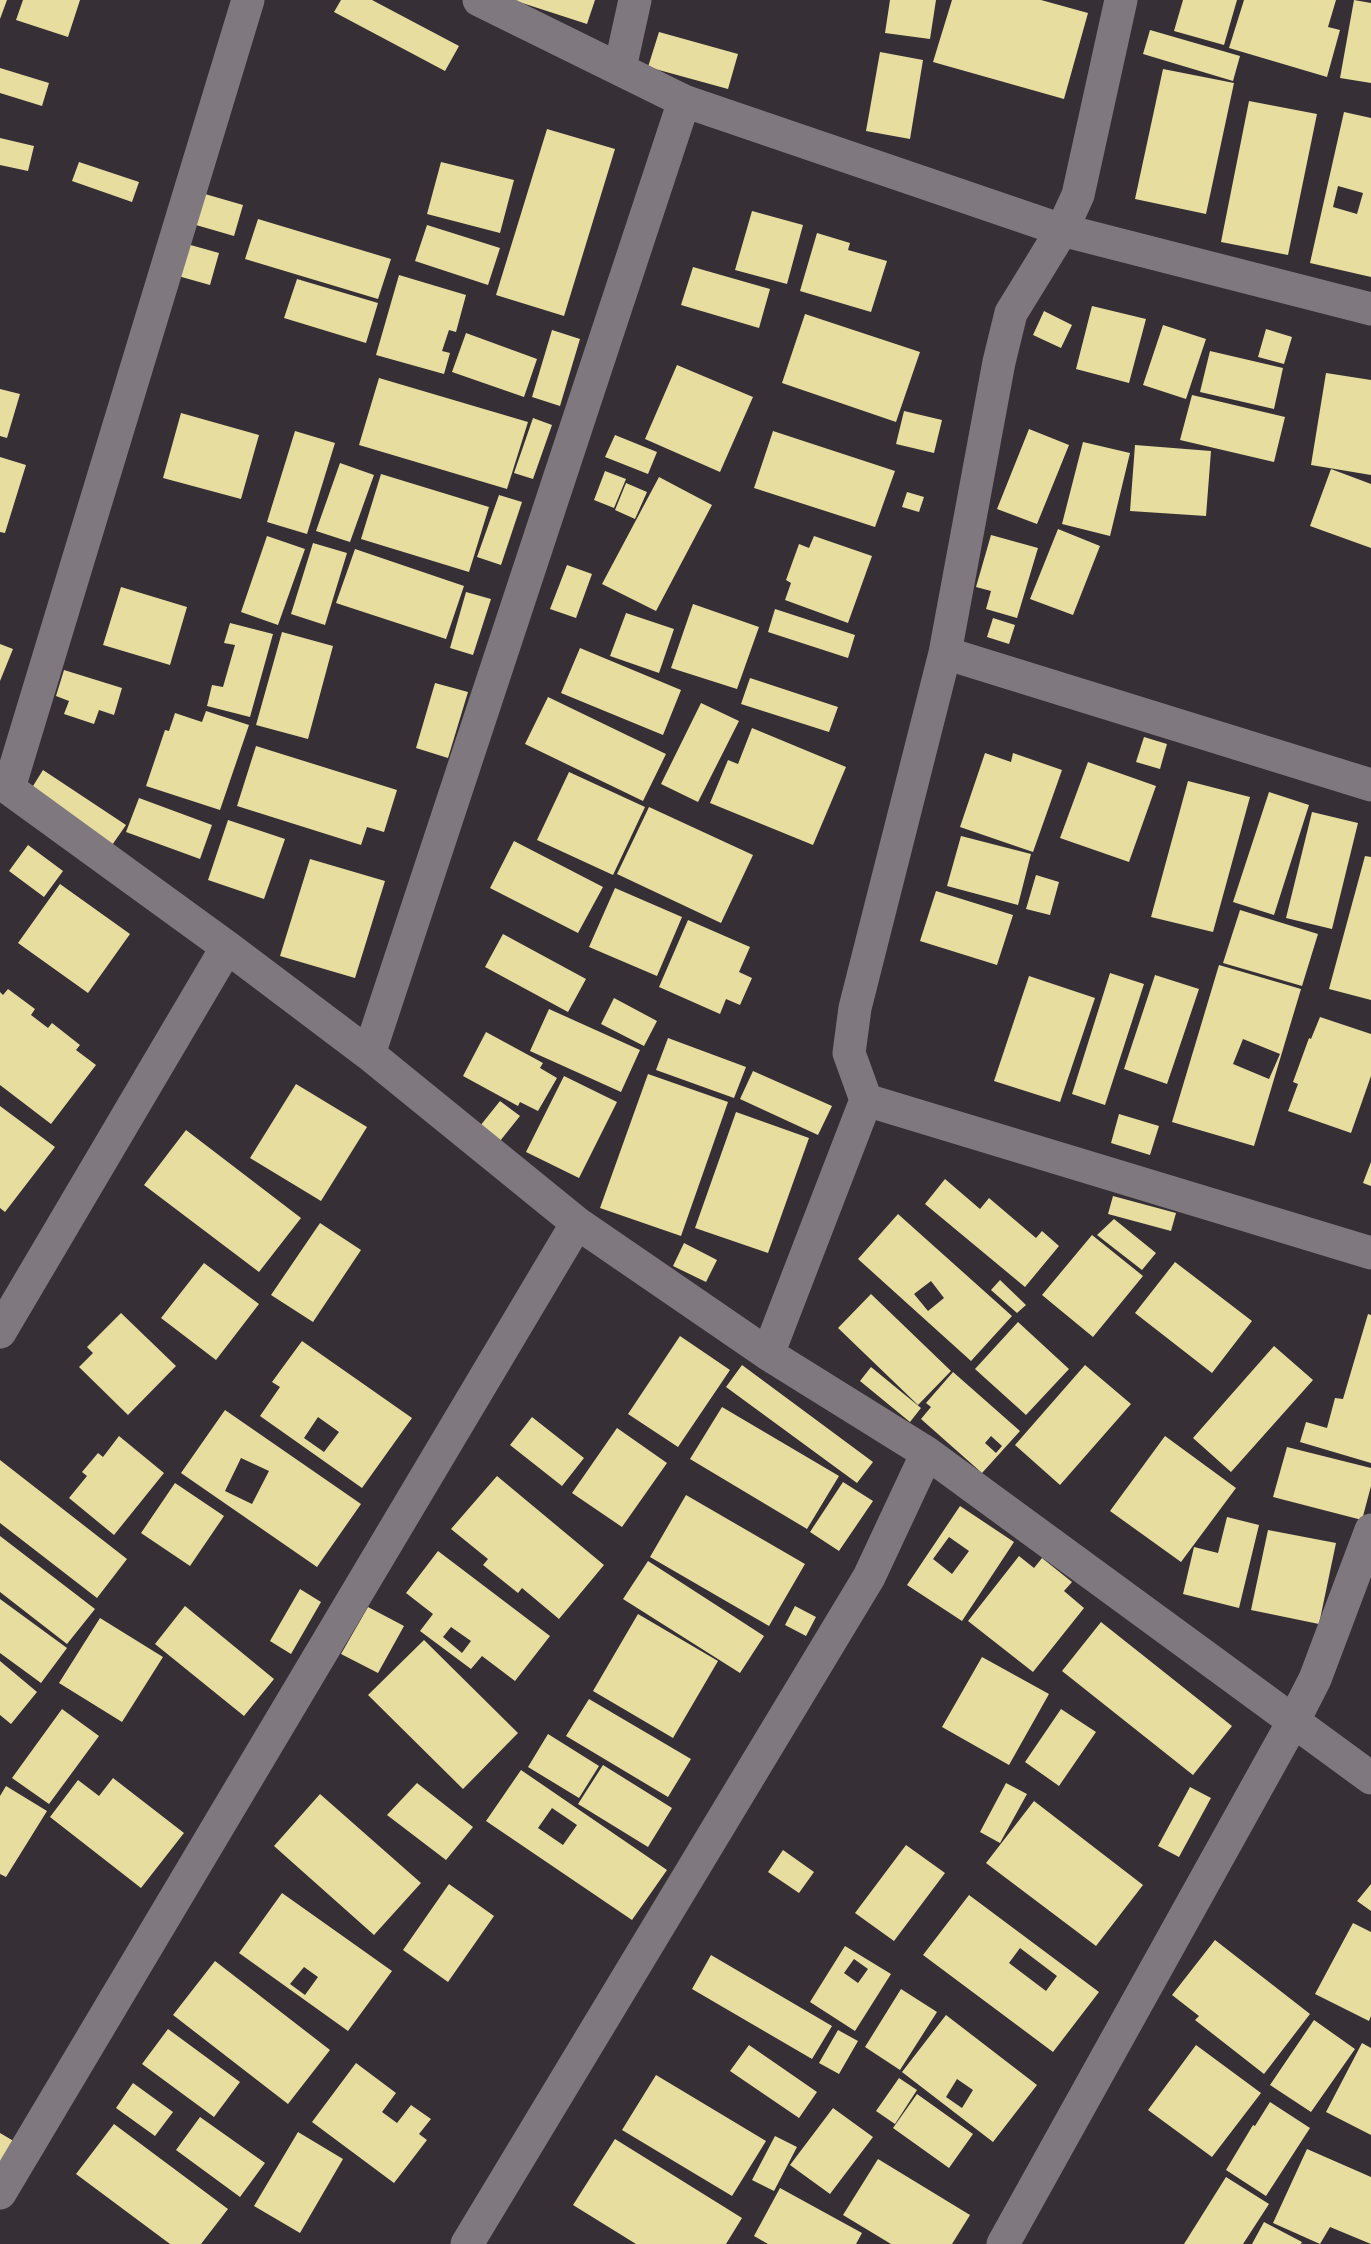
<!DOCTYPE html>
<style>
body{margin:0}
canvas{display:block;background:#362f35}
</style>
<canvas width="1371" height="2244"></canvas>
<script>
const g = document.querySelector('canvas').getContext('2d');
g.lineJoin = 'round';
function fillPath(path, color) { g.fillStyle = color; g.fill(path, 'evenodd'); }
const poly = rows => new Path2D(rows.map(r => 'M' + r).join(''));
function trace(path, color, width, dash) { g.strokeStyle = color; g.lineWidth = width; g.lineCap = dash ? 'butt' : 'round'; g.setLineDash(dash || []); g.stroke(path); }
const building = poly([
 [0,0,7,0,0,19],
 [23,0,80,0,68,37,16,20],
 [341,0,372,0,459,46,445,71,334,12],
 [513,0,595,0,587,24],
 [890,0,936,0,930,39,885,33],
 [952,0,1041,0,1088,13,1064,99,933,62],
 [1183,0,1237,0,1224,45,1174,31],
 [1244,0,1336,0,1328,27,1340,30,1327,77,1229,48],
 [1354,0,1371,3,1371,83,1340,78],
 [1150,30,1240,56,1233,81,1143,54],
 [659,32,738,54,728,89,648,67],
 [880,52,923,60,910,139,866,131],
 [0,68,49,83,42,106,0,93],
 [1163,69,1234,83,1206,214,1135,199],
 [1249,101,1317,114,1288,255,1221,242],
 [1344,112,1371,118,1371,277,1310,263],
 [1338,186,1363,193,1357,214,1333,207],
 [547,129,615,149,564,316,496,295],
 [0,138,34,146,28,171,0,165],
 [79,162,139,182,132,202,72,181],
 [441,162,514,180,500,233,427,214],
 [205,194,243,205,234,236,196,225],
 [752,211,803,225,787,284,735,270],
 [258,219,391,259,378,299,245,259],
 [427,225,500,248,488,285,415,261],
 [817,233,850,243,848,250,887,261,871,312,800,291],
 [187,244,219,253,210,285,178,276],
 [693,267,770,289,759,328,681,305],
 [399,275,466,295,456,332,449,330,442,351,450,353,444,374,376,355],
 [297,279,378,303,366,343,284,318],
 [1092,306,1146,319,1129,383,1076,369],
 [1044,311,1072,325,1061,348,1033,335],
 [805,314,920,352,896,422,782,383],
 [1163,325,1206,339,1186,399,1143,385],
 [1266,329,1292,337,1284,364,1258,357],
 [552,330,580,339,560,406,532,397],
 [466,333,537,359,524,397,452,372],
 [1210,351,1283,368,1274,409,1200,392],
 [677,365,753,397,720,472,645,439],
 [1326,373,1371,380,1371,475,1311,465],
 [379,378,528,422,507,489,359,445],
 [0,389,20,394,7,438,0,436],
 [1192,395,1285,417,1274,462,1180,440],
 [904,411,942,420,934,453,896,444],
 [181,413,259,435,241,499,163,478],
 [533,418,552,425,533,479,514,473],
 [1029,429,1069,445,1037,524,997,509],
 [295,431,335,443,307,534,267,522],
 [773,431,895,471,875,527,754,488],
 [615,435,657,452,648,474,605,457],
 [1083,442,1130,453,1110,536,1062,524],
 [1135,445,1211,451,1206,516,1130,511],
 [0,457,26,465,5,533,0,532],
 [340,463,374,475,350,542,316,531],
 [1331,469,1371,484,1371,548,1310,526],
 [605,471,626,479,614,508,594,500],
 [381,474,489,507,469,572,361,539],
 [659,477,712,505,656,611,602,584],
 [626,483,647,492,635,519,615,510],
 [907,492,924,497,919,512,902,507],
 [499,495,522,502,501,565,477,557],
 [1058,529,1100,546,1073,615,1030,599],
 [991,535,1038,548,1017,618,986,609,991,591,976,587],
 [267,536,305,549,278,625,241,612],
 [814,536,872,556,848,623,785,600,791,583,786,580,799,544,809,548],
 [313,543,347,553,325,625,291,614],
 [355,549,464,586,446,639,336,603],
 [567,565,592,574,576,618,550,609],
 [121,587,187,607,170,665,103,645],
 [466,592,491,599,473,655,450,648],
 [693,604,759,627,737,689,671,668],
 [775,609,855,635,848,658,768,632],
 [626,613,674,629,659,673,610,656],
 [993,618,1015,625,1009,644,987,637],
 [230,623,273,634,250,717,207,706,212,685,223,687,235,645,224,643],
 [282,632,333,646,308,739,256,725],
 [0,644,13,649,0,681],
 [580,648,681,690,663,735,561,693],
 [64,670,122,688,114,715,99,710,94,724,64,714,69,701,56,696],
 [750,678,838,707,829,732,741,704],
 [435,683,468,692,448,758,416,748],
 [548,697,666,754,643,801,525,744],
 [701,703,739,721,698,802,661,784],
 [206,711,249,725,220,810,146,786,165,730,169,731,175,713,202,722],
 [752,728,846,767,813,845,710,803,728,760,738,764],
 [1144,737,1167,744,1160,769,1136,762],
 [256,746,397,790,384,832,367,827,361,845,237,806],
 [985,753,1011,762,1013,753,1062,770,1033,852,960,827],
 [1088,762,1156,786,1129,862,1060,838],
 [43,770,126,825,110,848,28,794],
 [569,772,645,807,613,875,537,840],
 [1188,781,1250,797,1213,932,1151,917],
 [1269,792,1309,805,1274,915,1233,902],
 [139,798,212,825,200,859,126,832],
 [649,807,753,855,721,923,617,874],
 [1312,812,1358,823,1332,929,1286,918],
 [228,820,285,839,264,899,208,880],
 [961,836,1031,854,1018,905,947,886],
 [514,841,603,887,578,933,490,888],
 [28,845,63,871,44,897,9,871],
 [1365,856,1371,857,1371,1000,1329,989],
 [310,859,385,881,355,978,280,956],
 [1036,875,1059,882,1050,915,1026,909],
 [60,884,130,934,88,993,18,943],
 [615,888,682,917,657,976,589,947],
 [936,891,1013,915,997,965,920,941],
 [1240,910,1318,934,1302,986,1223,963],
 [688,920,750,947,739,972,752,978,740,1005,726,999,720,1014,659,987],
 [503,934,586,979,568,1012,485,967],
 [1219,965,1301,989,1254,1146,1172,1122],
 [1243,1039,1280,1054,1269,1079,1233,1064],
 [1110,973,1144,984,1105,1105,1072,1094],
 [1155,975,1199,989,1167,1084,1124,1069],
 [1029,976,1095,998,1060,1102,994,1081],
 [8,989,35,1009,31,1015,48,1028,52,1023,80,1045,76,1050,96,1065,51,1124,0,1085,0,992,3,995],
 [614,998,657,1021,644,1046,601,1024],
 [549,1009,640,1050,621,1092,530,1051],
 [1320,1017,1371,1034,1371,1076,1351,1133,1288,1111,1298,1084,1293,1082,1309,1038,1311,1039],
 [486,1032,543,1063,540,1068,557,1078,538,1111,520,1102,518,1106,463,1076],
 [668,1038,746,1067,734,1098,656,1070],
 [753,1071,832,1106,818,1135,740,1099],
 [648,1074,728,1102,681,1236,600,1208],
 [564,1076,617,1102,579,1178,526,1152],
 [296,1084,367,1127,321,1201,250,1158],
 [500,1101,520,1116,500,1141,480,1126],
 [0,1106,55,1147,5,1212,0,1208],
 [736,1112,809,1138,768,1253,695,1228],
 [1119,1114,1159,1126,1150,1155,1111,1143],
 [186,1130,301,1218,259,1272,144,1185],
 [1371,1162,1371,1186,1363,1183],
 [945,1179,980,1209,989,1198,1036,1238,1042,1231,1059,1246,1025,1287,925,1204],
 [1113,1196,1176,1213,1171,1231,1108,1214],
 [898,1214,1012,1316,971,1361,858,1259],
 [931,1281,944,1298,928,1311,914,1294],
 [1114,1219,1156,1253,1142,1270,1097,1235],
 [320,1223,361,1250,313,1322,271,1295],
 [1092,1235,1143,1276,1093,1337,1042,1295],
 [684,1243,717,1260,706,1282,673,1266],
 [1175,1262,1252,1321,1212,1373,1135,1313],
 [204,1263,259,1304,216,1360,161,1318],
 [1000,1280,1026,1305,1017,1313,991,1290],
 [871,1294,951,1371,918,1405,838,1328],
 [121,1313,176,1366,128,1415,79,1367,93,1353,87,1347],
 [1368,1314,1371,1315,1371,1463,1300,1442,1306,1422,1327,1428,1335,1398,1343,1399],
 [1018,1322,1069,1369,1026,1415,975,1369],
 [680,1336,730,1370,678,1447,628,1414],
 [302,1341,412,1418,362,1488,260,1416,280,1387,272,1382],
 [318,1417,339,1432,324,1452,304,1438],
 [1274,1346,1313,1380,1231,1472,1193,1438],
 [742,1365,873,1462,857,1483,726,1387],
 [1085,1365,1131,1404,1060,1485,1015,1445],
 [871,1367,921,1408,910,1422,860,1381],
 [953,1372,1020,1431,982,1473,921,1419,931,1407,926,1403],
 [991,1436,1002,1446,996,1453,985,1443],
 [722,1407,839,1476,807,1529,690,1459],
 [225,1410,361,1504,317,1567,181,1473],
 [241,1458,269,1471,252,1504,225,1491],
 [532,1417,584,1458,562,1486,510,1445],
 [617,1428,667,1463,622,1527,572,1493],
 [119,1436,164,1473,114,1535,69,1498,87,1476,82,1472,98,1453,103,1457],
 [1165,1436,1236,1488,1181,1562,1110,1511],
 [1287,1447,1371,1468,1371,1486,1362,1520,1273,1497],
 [0,1460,127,1559,97,1598,0,1523],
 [497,1476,604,1565,559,1619,522,1588,518,1593,483,1565,488,1559,451,1529],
 [843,1482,873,1501,839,1551,810,1532],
 [175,1483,224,1516,190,1566,141,1533],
 [686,1495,805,1564,769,1626,650,1557],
 [960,1506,1014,1542,962,1621,907,1585],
 [949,1537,969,1551,952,1574,933,1559],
 [1227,1517,1259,1525,1239,1608,1183,1594,1194,1547,1218,1553],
 [1268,1530,1336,1543,1319,1624,1251,1610],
 [0,1536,95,1609,67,1644,0,1592],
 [438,1551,550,1636,515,1681,482,1656,471,1669,420,1631,433,1614,406,1593],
 [451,1627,471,1641,462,1653,443,1637],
 [1019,1556,1034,1568,1042,1558,1072,1582,1064,1591,1084,1608,1033,1672,968,1621],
 [648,1561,764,1636,740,1673,623,1599],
 [300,1589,321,1602,291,1654,270,1641],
 [0,1599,67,1648,41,1683,0,1653],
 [185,1606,274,1679,244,1716,155,1644],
 [795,1606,816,1617,806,1636,785,1625],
 [368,1607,404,1626,378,1673,341,1654],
 [638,1614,718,1661,673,1738,593,1691],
 [100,1618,163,1657,122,1722,59,1683],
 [1101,1622,1232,1726,1193,1775,1062,1671],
 [424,1640,518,1733,463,1789,368,1695],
 [982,1657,1049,1694,1009,1765,942,1727],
 [0,1661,37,1692,11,1724,0,1715],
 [589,1699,691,1759,668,1797,566,1736],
 [62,1709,99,1736,49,1804,12,1778],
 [1061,1709,1096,1732,1059,1786,1025,1762],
 [548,1734,599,1766,579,1798,528,1767],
 [603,1765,672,1808,648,1847,578,1804],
 [521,1770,667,1870,632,1920,486,1821],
 [552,1808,577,1825,563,1845,538,1828],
 [113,1778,184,1833,141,1888,50,1817,78,1780,99,1796],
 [417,1783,473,1827,446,1860,387,1815],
 [1006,1783,1027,1794,1000,1843,980,1832],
 [6,1786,47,1811,6,1877,0,1874,0,1796],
 [1190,1787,1211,1798,1179,1857,1158,1846],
 [320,1794,421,1883,374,1935,274,1846],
 [1034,1801,1143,1885,1096,1946,986,1863],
 [906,1845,945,1873,894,1941,855,1913],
 [783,1850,814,1872,799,1893,768,1872],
 [449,1884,494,1916,448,1982,403,1950],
 [1371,1884,1371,1911,1357,1901],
 [282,1893,392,1971,348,2031,239,1953],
 [304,1967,318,1977,305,1995,290,1984],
 [969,1895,1099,1992,1053,2052,923,1955],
 [1020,1948,1057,1976,1046,1991,1009,1963],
 [1353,1923,1371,1932,1371,2016,1369,2021,1315,1994],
 [1215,1940,1310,2014,1264,2074,1195,2020,1199,2016,1172,1995],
 [845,1946,891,1974,855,2031,810,2002],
 [854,1959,868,1969,858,1983,844,1973],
 [711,1955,832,2026,812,2059,692,1989],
 [215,1961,330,2050,288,2104,173,2015],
 [901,1989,937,2012,900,2070,865,2047],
 [946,2015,1037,2085,993,2142,902,2072],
 [957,2079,973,2090,962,2108,946,2097],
 [1314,2020,1355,2049,1311,2112,1270,2085],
 [168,2029,240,2082,214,2117,142,2064],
 [838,2030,858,2041,839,2074,819,2063],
 [1362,2043,1371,2048,1371,2135,1326,2112],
 [749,2045,817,2092,799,2118,730,2071],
 [1196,2045,1261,2093,1212,2157,1148,2110],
 [356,2063,396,2093,382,2112,397,2123,411,2105,431,2119,419,2134,427,2140,394,2183,312,2122],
 [656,2075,766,2141,732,2196,622,2130],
 [899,2078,917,2090,895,2124,876,2111],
 [133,2083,173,2112,155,2136,116,2108],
 [917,2094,973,2134,949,2168,893,2128],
 [1270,2102,1310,2128,1266,2196,1226,2170,1253,2125,1255,2126],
 [833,2108,873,2137,830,2194,790,2165],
 [200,2117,265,2163,240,2197,176,2150],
 [114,2124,228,2209,201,2244,170,2244,76,2174],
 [298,2132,343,2159,300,2233,254,2206],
 [0,2133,17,2143,0,2164],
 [775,2136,797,2147,774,2191,752,2180],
 [615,2139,742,2218,726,2244,636,2244,573,2205],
 [1307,2149,1371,2177,1371,2244,1330,2227,1320,2244,1273,2223],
 [878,2159,970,2215,952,2244,891,2244,843,2215],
 [1226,2177,1269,2204,1243,2244,1184,2244],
 [780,2188,862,2233,856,2244,768,2244,754,2236],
 [1264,2222,1302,2242,1301,2244,1252,2244]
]);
const minor = poly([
 [479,0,684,101,1062,230,1371,309],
 [620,68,635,0],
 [945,653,1371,785],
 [0,782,227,947,369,1054,577,1223,768,1354,927,1453,1371,1778],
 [9,788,248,0],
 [369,1054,684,101],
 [866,1100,1371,1253],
 [0,1332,227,947],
 [768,1354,866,1100,849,1053,855,1008,945,653,999,362,1011,313,1062,230,1078,195,1121,0],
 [0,2193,577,1223],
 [467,2244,869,1577,927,1453],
 [1003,2244,1293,1722,1315,1679,1371,1530]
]);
fillPath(building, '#e6dd9f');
trace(minor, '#80787f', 33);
</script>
